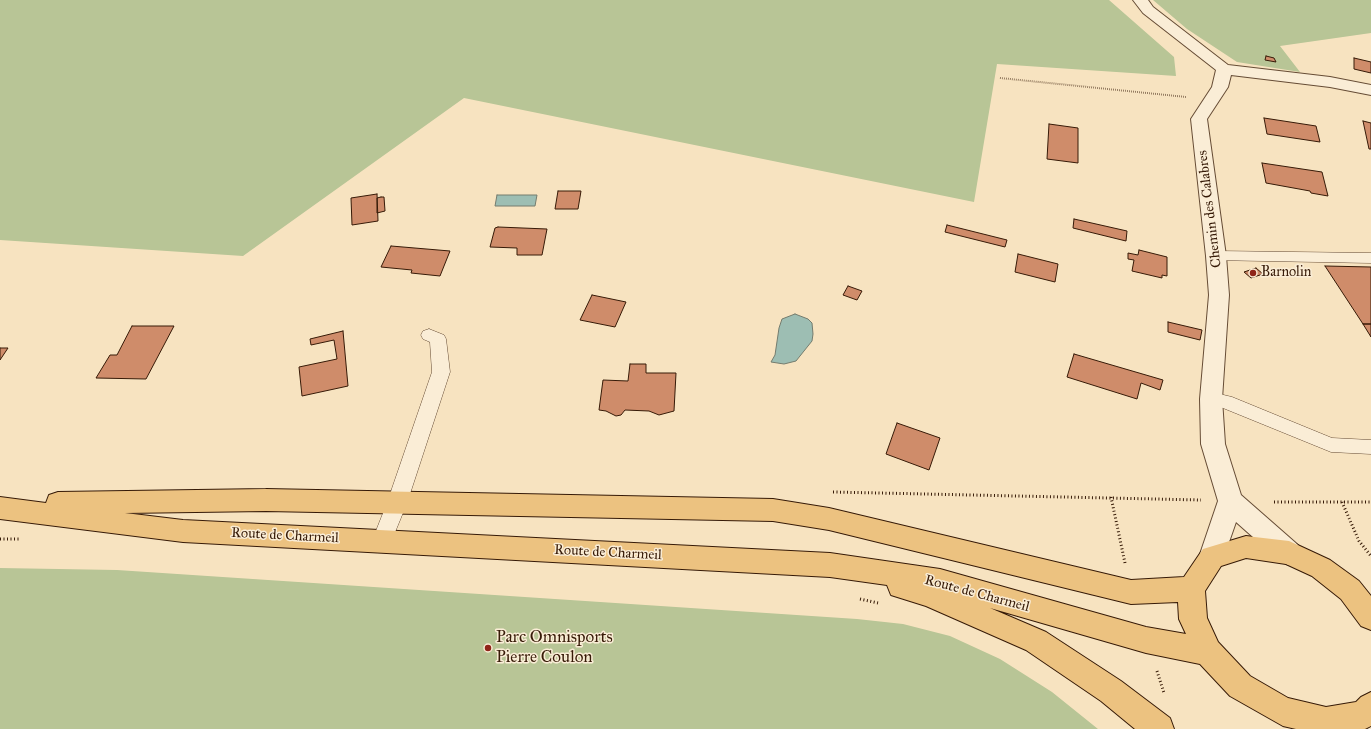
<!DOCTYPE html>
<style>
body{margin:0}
canvas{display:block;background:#f7e3c0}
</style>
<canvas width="1371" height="729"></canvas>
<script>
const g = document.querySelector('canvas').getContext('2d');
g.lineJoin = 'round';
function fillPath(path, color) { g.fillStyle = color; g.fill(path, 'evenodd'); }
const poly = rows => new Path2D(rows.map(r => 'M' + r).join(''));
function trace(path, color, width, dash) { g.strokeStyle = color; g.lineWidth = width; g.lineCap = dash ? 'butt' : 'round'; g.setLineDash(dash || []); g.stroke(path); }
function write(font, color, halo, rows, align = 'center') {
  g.font = font + ' "IM FELL Great Primer",serif'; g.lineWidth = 3; g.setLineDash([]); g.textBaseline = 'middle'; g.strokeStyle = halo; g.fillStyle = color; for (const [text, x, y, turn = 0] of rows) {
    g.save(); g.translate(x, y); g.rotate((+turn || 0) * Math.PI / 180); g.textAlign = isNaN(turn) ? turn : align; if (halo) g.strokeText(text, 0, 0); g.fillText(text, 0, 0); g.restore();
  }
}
const green = poly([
 [0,0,1109,0,1174,57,1176,76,997,64,974,202,464,98,243,256,0,240],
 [1153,0,1371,0,1371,33,1280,46,1300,72,1237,62,1187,29],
 [0,568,117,570,857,619,903,624,950,636,1000,659,1052,692,1098,729,0,729]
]);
const water = poly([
 [497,195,537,195,535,206,495,206,497,195],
 [795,314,808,319,812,323,813,334,812,341,796,361,784,364,771,362,775,355,779,328,782,319,795,314]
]);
const building = poly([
 [1266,56,1274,58,1276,62,1265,60,1266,56],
 [1354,58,1371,62,1371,73,1354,69,1354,58],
 [1264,118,1316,126,1320,142,1267,134,1264,118],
 [1363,121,1371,123,1371,149,1369,149,1363,121],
 [1049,124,1078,128,1078,163,1047,159,1049,124],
 [1262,163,1322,172,1328,196,1311,193,1310,191,1266,183,1262,163],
 [558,191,581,191,578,209,555,209,558,191],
 [377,194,378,221,352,225,351,198,377,194],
 [381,197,384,197,385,211,377,213,377,198,381,197],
 [1074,219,1127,231,1126,241,1073,228,1074,219],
 [947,225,1007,240,1005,247,945,232,947,225],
 [498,227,547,229,542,255,517,255,517,248,490,247,495,228,498,227],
 [391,246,450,251,440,276,411,273,412,270,381,267,391,246],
 [1139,250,1167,257,1167,276,1162,275,1162,278,1132,271,1134,260,1128,259,1128,253,1138,255,1139,250],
 [1018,254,1058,264,1055,282,1015,272,1018,254],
 [1325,266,1371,267,1371,324,1363,324,1325,266],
 [1256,268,1263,274,1251,278,1244,272,1256,268],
 [848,286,862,291,857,300,843,295,848,286],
 [592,295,626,302,615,327,580,320,592,295],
 [1168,322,1202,330,1200,340,1168,332,1168,322],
 [1363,324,1371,324,1371,337,1363,324],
 [132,326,174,326,146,379,96,378,110,355,117,355,132,326],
 [343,331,348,386,302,396,299,367,337,359,334,340,311,345,310,339,343,331],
 [0,348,8,348,0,360,0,348],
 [1074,354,1163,380,1160,390,1141,383,1137,399,1067,377,1074,354],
 [630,364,646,364,646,373,676,373,674,411,659,415,649,411,625,410,621,415,616,416,606,411,599,410,603,380,628,381,630,364],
 [897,423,940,438,929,470,886,454,897,423]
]);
const pathFar1 = poly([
 [1000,78,1186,97]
]);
const path = poly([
 [833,492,1201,500],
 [1111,497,1125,563],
 [1274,502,1371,502],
 [1342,502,1359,541,1371,556],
 [0,539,21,539],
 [860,599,878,603],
 [1157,671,1164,693]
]);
const service = poly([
 [1216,251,1371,253,1371,263,1211,260,1208,256,1211,252,1216,251],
 [429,329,444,335,446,339,450,372,407,503,389,547,382,550,375,547,372,541,387,503,432,372,430,342,423,339,421,335,423,331,429,329],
 [1211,392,1232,397,1332,438,1371,440,1371,454,1331,452,1223,408,1205,404,1202,399,1205,394,1211,392]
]);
const minor = poly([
 [1133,0,1148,0,1153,7,1228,65,1330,77,1371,85,1371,95,1330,87,1231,75,1228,87,1207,119,1226,256,1229,295,1222,399,1225,444,1241,495,1298,545,1302,553,1298,561,1289,565,1280,561,1236,522,1221,565,1212,569,1203,565,1199,557,1218,501,1201,444,1200,399,1209,295,1206,256,1191,119,1212,87,1216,70,1143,13,1133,0]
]);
const primary = poly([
 [266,489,773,499,829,508,1131,580,1184,577,1203,549,1246,536,1289,541,1330,560,1359,581,1371,596,1371,630,1361,626,1341,599,1312,576,1286,564,1246,558,1221,566,1205,591,1207,618,1218,642,1250,676,1288,698,1326,707,1356,702,1361,697,1371,692,1371,726,1365,729,1296,729,1283,726,1230,696,1200,664,1146,653,990,608,1046,632,1121,681,1170,718,1174,729,1135,729,1101,701,1026,650,926,606,891,595,887,585,830,577,183,542,0,519,0,497,46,503,49,495,58,492,266,489],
 [266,511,773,521,829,530,1131,604,1178,602,1179,619,1186,634,1146,627,940,569,830,553,183,520,125,513,266,511]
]);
const markers = [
 [1253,273,4,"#8f2418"],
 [488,648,4,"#8f2418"]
];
const streetNames = [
 ["Chemin des Calabres",1210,209,-97],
 ["Route de Charmeil",285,536,3],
 ["Route de Charmeil",608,553,3],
 ["Route de Charmeil",977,594,15]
];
const poiNames = [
 ["Barnolin",1261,273]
];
const nearPoinames = [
 ["Parc Omnisports",496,638],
 ["Pierre Coulon",496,658]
];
fillPath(green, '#b8c596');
fillPath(water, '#9dbeb3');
trace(water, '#747c6e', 1);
fillPath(building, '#cf8c6a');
trace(building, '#361a07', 1);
trace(service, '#664c35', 1);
trace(minor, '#664c35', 2);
trace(primary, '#361a07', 2);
trace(pathFar1, '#361a07', 2, [0.5, 1.5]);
trace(path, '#361a07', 3, [1, 2.5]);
fillPath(service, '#faedd6');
fillPath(minor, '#faedd6');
fillPath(primary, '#ecc280');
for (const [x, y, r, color] of markers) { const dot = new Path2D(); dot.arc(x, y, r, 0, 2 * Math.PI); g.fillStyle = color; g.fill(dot); trace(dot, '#faedd6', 1.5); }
write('14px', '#361a07', '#faedd6', streetNames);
write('14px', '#361a07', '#faedd6', poiNames, 'left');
write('17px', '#361a07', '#faedd6', nearPoinames, 'left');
</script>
